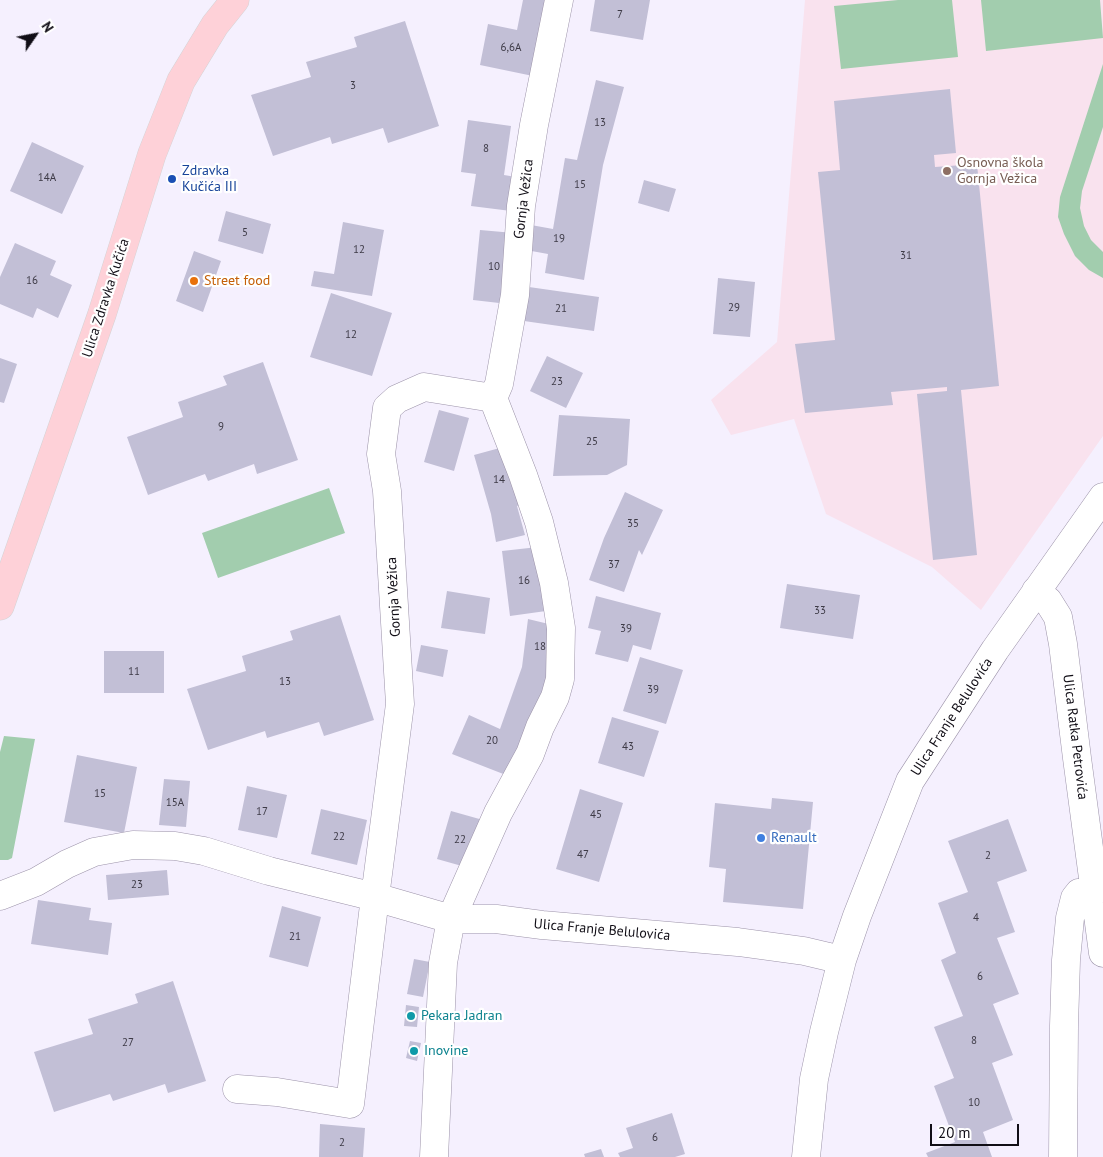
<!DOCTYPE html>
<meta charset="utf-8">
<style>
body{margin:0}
#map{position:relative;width:1103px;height:1157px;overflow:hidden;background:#f5f0fe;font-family:"PT Sans",sans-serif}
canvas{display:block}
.north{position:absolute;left:10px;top:10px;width:50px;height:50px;-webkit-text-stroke:4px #fff;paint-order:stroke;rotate:57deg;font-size:14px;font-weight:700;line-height:20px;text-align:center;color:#110e16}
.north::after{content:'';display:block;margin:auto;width:18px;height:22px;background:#110e16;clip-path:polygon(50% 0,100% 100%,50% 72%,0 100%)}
.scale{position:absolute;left:930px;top:1124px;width:89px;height:22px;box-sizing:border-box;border:2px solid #110e16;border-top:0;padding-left:6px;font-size:15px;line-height:18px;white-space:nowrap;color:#110e16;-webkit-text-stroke:4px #fff;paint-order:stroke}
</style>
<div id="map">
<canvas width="1103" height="1157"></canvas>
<div class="north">N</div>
<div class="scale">20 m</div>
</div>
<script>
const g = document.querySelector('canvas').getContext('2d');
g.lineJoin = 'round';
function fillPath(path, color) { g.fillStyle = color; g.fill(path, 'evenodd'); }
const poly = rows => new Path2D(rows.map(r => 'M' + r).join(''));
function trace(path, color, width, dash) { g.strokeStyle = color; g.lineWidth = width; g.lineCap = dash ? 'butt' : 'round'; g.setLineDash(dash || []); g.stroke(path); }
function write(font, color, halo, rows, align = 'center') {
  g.font = font + ' "PT Sans",sans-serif'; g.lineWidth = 4.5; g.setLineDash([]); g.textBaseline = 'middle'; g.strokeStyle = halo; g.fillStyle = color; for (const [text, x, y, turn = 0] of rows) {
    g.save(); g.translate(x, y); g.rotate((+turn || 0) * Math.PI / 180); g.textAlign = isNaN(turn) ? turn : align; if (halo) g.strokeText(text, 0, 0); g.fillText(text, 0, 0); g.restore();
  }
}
const education = poly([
 [805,0,1103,0,1103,436,981,610,932,567,826,514,794,419,731,435,711,400,777,342]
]);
const green = poly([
 [898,0,952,0,958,57,841,69,834,6],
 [981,0,1100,0,1103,38,986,51],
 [1103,64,1103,127,1082,191,1080,208,1084,226,1091,240,1103,252,1103,278,1089,270,1075,256,1064,234,1058,217,1060,197],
 [329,488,345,533,218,578,202,533],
 [4,736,35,739,12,858,8,860,0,860,0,752]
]);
const building = poly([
 [523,0,548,0,533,76,480,65,488,24,517,30],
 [595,0,650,0,643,40,590,31],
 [405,21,439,126,388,143,383,128,332,144,330,137,273,156,251,95,311,77,306,62,357,47,354,37],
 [596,80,624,87,603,165,584,280,545,273,548,254,526,250,531,225,553,229,565,158,577,160],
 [950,89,956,153,934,155,935,167,977,164,999,386,961,390,977,555,933,560,917,394,947,391,947,387,891,392,893,405,805,413,795,344,835,340,818,172,840,170,834,101],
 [468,120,511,126,504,175,516,177,511,211,471,206,476,174,461,172],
 [32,142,84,166,62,214,10,191],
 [644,180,676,189,669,212,638,203],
 [226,211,271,224,263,254,218,241],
 [343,222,384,230,372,296,311,286,314,271,334,274],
 [480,230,514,233,508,304,473,300],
 [15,243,56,261,50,275,72,285,58,318,37,308,33,318,0,304,0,277],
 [194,251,221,261,203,312,176,301],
 [718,278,755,282,750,337,713,334],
 [529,287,599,297,594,331,524,321],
 [331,293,392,313,372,376,310,357],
 [547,356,583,373,566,408,530,391],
 [0,358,17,364,4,403,0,402],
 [263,362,298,460,257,474,254,464,208,481,205,474,148,495,127,437,183,417,178,402,227,385,223,376],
 [439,410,469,418,454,471,424,462],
 [559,415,630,419,627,465,607,475,553,476],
 [507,446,524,504,517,506,525,535,496,542,491,514,474,455],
 [625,492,663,510,642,555,639,550,624,592,589,580,604,538],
 [538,547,546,611,510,616,502,551],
 [787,584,860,595,853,639,780,628],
 [447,591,490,598,485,634,441,628],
 [596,596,661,613,651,650,633,645,628,662,595,654,601,631,588,628],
 [340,615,374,720,324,736,319,722,267,738,265,731,208,750,187,689,246,671,242,656,293,640,290,631],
 [528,619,557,626,554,678,511,777,452,754,469,715,500,729,522,667],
 [421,645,448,650,443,677,416,671],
 [104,651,164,651,164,693,104,693],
 [640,657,683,670,666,724,623,711],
 [612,717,659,731,644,777,598,763],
 [77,755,137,767,124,833,64,822],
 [164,779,190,781,186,827,159,825],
 [247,786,287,795,277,838,238,830],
 [580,789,623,803,599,882,556,869],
 [772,798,813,802,803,909,723,902,726,869,709,867,715,803,771,809],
 [321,809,367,820,357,865,311,854],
 [451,811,483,820,469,868,437,859],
 [1008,819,1027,871,997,882,1015,932,997,938,1019,994,993,1004,1013,1055,992,1063,1013,1120,983,1132,992,1157,928,1157,926,1153,955,1142,934,1086,954,1078,934,1027,963,1016,941,960,956,953,938,903,968,892,948,841],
 [167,870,169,895,108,900,106,875],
 [38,900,91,908,89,920,112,923,108,955,31,944],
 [282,906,321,917,308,967,269,957],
 [414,959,430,962,423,997,407,994],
 [173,981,206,1081,168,1093,165,1084,113,1101,110,1094,54,1112,34,1052,93,1034,88,1019,138,1003,135,994],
 [406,1005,419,1007,417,1027,404,1026],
 [410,1041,421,1043,417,1061,406,1058],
 [672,1113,685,1154,675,1157,620,1157,618,1153,633,1148,626,1128],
 [320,1124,365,1128,363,1157,319,1157],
 [601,1149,604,1157,585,1157,584,1154]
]);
const minor = poly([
 [1036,591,1048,601,1058,617,1063,644,1077,758,1103,953],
 [0,896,36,882,67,864,94,852,133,845,175,846,204,851,269,871,375,897,451,919,496,919,542,925,738,942,804,951,842,960],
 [237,1089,277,1092,350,1104,375,897,400,704,387,491,381,454,387,408,397,399,424,387,493,398,499,384,515,295,521,206,534,125,559,0],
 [434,1157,443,963,451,919,498,813,530,754,540,727,555,697,560,679,561,628,554,583,539,522,523,475,493,398],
 [806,1157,814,1079,824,1032,842,960,857,916,910,781,995,650,1103,497],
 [1063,1157,1064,1026,1066,960,1070,918,1075,898,1079,893,1095,891]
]);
const major = poly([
 [0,606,102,314,152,154,181,81,215,25,235,0]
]);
const markers = [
 [947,171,5,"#8d6e63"],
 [172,179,5,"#1a4fb4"],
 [194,281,5,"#e8710a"],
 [761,838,5,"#3f7fe0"],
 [411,1016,5,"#0f9aa8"],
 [414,1051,5,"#0f9aa8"]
];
const numberNames = [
 ["7",620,15],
 ["6,6A",511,48],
 ["3",353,86],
 ["13",600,123],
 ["8",486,149],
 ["14A",47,178],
 ["15",580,185],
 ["5",245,233],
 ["19",559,239],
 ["12",359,250],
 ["31",906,256],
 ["10",494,267],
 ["16",32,281],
 ["29",734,308],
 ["21",561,309],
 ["12",351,335],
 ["23",557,382],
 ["9",221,427],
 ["25",592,442],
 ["14",499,480],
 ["35",633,524],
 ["37",614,565],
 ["16",524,581],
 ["33",820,611],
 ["39",626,629],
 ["18",540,647],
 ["11",134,672],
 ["13",285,682],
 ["39",653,690],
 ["20",492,741],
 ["43",628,747],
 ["15",100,794],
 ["15A",175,803],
 ["17",262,812],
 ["45",596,815],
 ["22",339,837],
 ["22",460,840],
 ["47",583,855],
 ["2",988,856],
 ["23",137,885],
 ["4",976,918],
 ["21",295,937],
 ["6",980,977],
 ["8",974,1041],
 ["27",128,1043],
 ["10",974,1103],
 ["6",655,1138],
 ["2",342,1143]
];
const educationNames = [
 ["Osnovna škola",957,163],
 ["Gornja Vežica",957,179]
];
const transitNames = [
 ["Zdravka",182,171],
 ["Kučića III",182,187]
];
const streetNames = [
 ["Gornja Vežica",524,199,-83],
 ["Ulica Zdravka Kučića",106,298,-72],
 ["Gornja Vežica",394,597,-93],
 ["Ulica Franje Belulovića",952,717,-57],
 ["Ulica Ratka Petrovića",1075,737,83],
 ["Ulica Franje Belulovića",602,930,5]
];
const foodNames = [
 ["Street food",204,281]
];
const shopNames = [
 ["Renault",771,838]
];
const cultureNames = [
 ["Pekara Jadran",421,1016],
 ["Inovine",424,1051]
];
fillPath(education, '#f9e2ee');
fillPath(green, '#a2cdae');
fillPath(building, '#c2bfd6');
trace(minor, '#9c93a9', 29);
trace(major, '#d4d4d5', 29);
trace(minor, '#fff', 28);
trace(major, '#fed1d8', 28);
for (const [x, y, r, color] of markers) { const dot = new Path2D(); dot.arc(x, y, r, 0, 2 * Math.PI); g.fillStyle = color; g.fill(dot); trace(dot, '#fff', 2); }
write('11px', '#3d3a46', null, numberNames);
write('14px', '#785e54', '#fff', educationNames, 'left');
write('14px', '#164399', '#fff', transitNames, 'left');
write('14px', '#110e16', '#fff', streetNames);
write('14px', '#c56008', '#fff', foodNames, 'left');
write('14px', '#366cbe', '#fff', shopNames, 'left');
write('14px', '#0d838f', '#fff', cultureNames, 'left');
</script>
